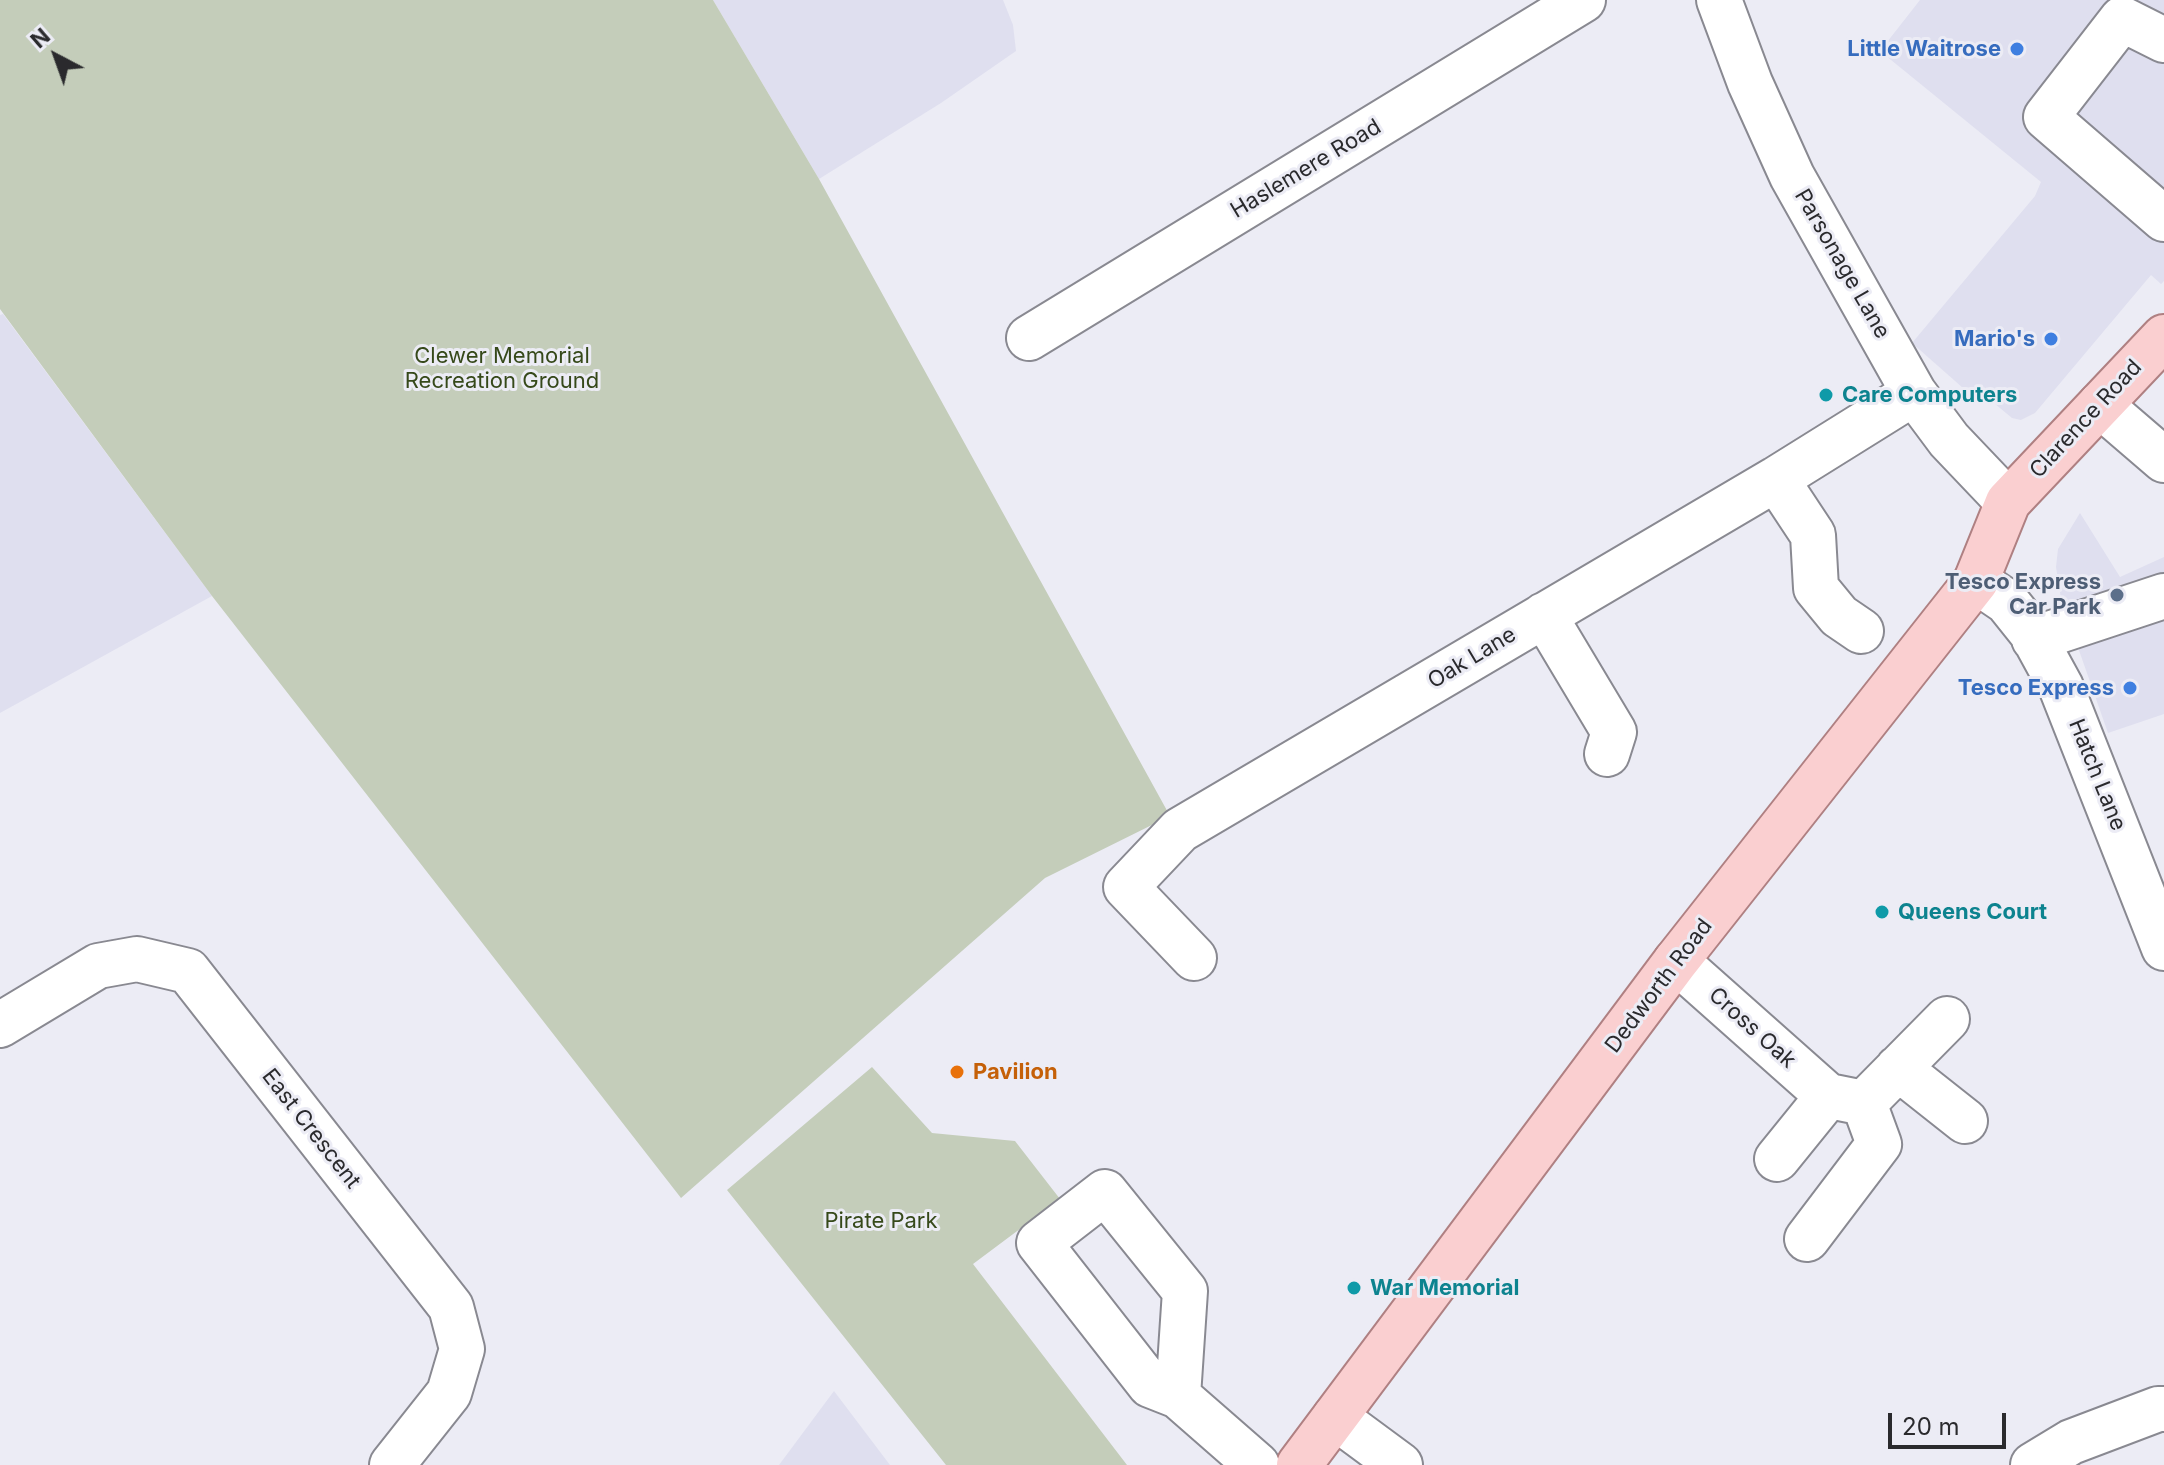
<!DOCTYPE html>
<style>
body{margin:0}
#map{position:relative;width:2164px;height:1465px;overflow:hidden;background:#ececf5;font-family:Inter,sans-serif}
canvas{display:block}
.north{position:absolute;left:16px;top:16px;width:80px;height:80px;-webkit-text-stroke:6px #ececf5;paint-order:stroke;rotate:319deg;font-size:22px;font-weight:700;line-height:32px;text-align:center;color:#2a2a2d}
.north::after{content:'';display:block;margin:auto;width:28px;height:36px;background:#2a2a2d;clip-path:polygon(50% 0,100% 100%,50% 72%,0 100%)}
.scale{position:absolute;left:1888px;top:1413px;width:118px;height:36px;box-sizing:border-box;border:4px solid #2a2a2d;border-top:0;padding-left:10px;font-size:24px;line-height:28px;white-space:nowrap;color:#2a2a2d;-webkit-text-stroke:6px #ececf5;paint-order:stroke}
</style>
<div id="map">
<canvas width="2164" height="1465"></canvas>
<div class="north">N</div>
<div class="scale">20 m</div>
</div>
<script>
const g = document.querySelector('canvas').getContext('2d');
g.lineJoin = 'round';
function fillPath(path, color) { g.fillStyle = color; g.fill(path, 'evenodd'); }
const poly = rows => new Path2D(rows.map(r => 'M' + r).join(''));
function trace(path, color, width, dash) { g.strokeStyle = color; g.lineWidth = width; g.lineCap = dash ? 'butt' : 'round'; g.setLineDash(dash || []); g.stroke(path); }
function write(font, color, halo, rows, align = 'center') {
  g.font = font + ' Inter,sans-serif'; g.lineWidth = 6; g.setLineDash([]); g.textBaseline = 'middle'; g.strokeStyle = halo; g.fillStyle = color; for (const [text, x, y, turn = 0] of rows) {
    g.save(); g.translate(x, y); g.rotate((+turn || 0) * Math.PI / 180); g.textAlign = isNaN(turn) ? turn : align; if (halo) g.strokeText(text, 0, 0); g.fillText(text, 0, 0); g.restore();
  }
}
const built = poly([
 [713,0,1003,0,1013,25,1016,51,941,103,819,179],
 [1920,0,2164,0,2164,281,2161,284,2151,275,2035,413,2021,420,2012,418,1977,389,1972,396,1912,343,2035,196,2041,182,1880,51],
 [3,314,212,596,0,713,0,315],
 [2080,513,2120,577,2164,557,2164,714,2108,733,2061,599,2056,567,2058,549],
 [834,1391,890,1465,779,1465]
]);
const green = poly([
 [0,0,713,0,819,179,1170,816,1045,878,681,1198,212,596,0,309],
 [872,1067,932,1133,1015,1141,1060,1199,973,1264,1127,1465,946,1465,727,1190]
]);
const minor = poly([
 [1719,0,1750,83,1792,176,1914,393,1949,440,2008,502],
 [2164,40,2122,19,2046,117,2164,219],
 [1029,338,1583,0],
 [2100,405,2164,460],
 [1776,479,1813,535,1816,588,1839,616,1861,631],
 [1976,581,2007,602,2031,632,2061,687,2164,948],
 [1544,615,1614,732,1607,754],
 [2034,639,2164,596],
 [1194,958,1126,887,1180,830,1776,479,1914,393],
 [1676,961,1828,1096],
 [0,1025,98,966,137,959,188,971,451,1307,462,1349,449,1393,392,1465],
 [1898,1068,1965,1121],
 [1834,1097,1864,1103,1947,1019],
 [1777,1159,1828,1096],
 [1807,1239,1879,1144,1864,1103],
 [1178,1396,1185,1291,1105,1192,1039,1243,1150,1385,1178,1396,1257,1465],
 [1335,1417,1400,1465],
 [2033,1465,2071,1442,2158,1409,2164,1409]
]);
const major = poly([
 [1299,1465,1676,961,1976,581,2008,502,2164,337]
]);
const markers = [
 [2017,49,8,"#3f7fe0"],
 [2051,339,8,"#3f7fe0"],
 [1826,395,8,"#0f9aa8"],
 [2117,595,8,"#5c6f8a"],
 [2130,688,8,"#3f7fe0"],
 [1882,912,8,"#0f9aa8"],
 [957,1072,8,"#e8710a"],
 [1354,1288,8,"#0f9aa8"]
];
const shopNames = [
 ["Little Waitrose",2001,49],
 ["Mario's",2035,339],
 ["Tesco Express",2114,688]
];
const streetNames = [
 ["Haslemere Road",1306,169,-31],
 ["Parsonage Lane",1842,264,60],
 ["Clarence Road",2086,419,-47],
 ["Oak Lane",1472,658,-31],
 ["Hatch Lane",2097,775,68],
 ["Dedworth Road",1659,986,-53],
 ["Cross Oak",1752,1028,42],
 ["East Crescent",311,1129,52]
];
const parkNames = [
 ["Clewer Memorial",502,356],
 ["Recreation Ground",502,381],
 ["Pirate Park",881,1221]
];
const cultureNames = [
 ["Care Computers",1842,395],
 ["Queens Court",1898,912],
 ["War Memorial",1370,1288]
];
const serviceNames = [
 ["Tesco Express",2101,582],
 ["Car Park",2101,607]
];
const foodNames = [
 ["Pavilion",973,1072]
];
fillPath(built, '#dfdfef');
fillPath(green, '#c4cdba');
trace(minor, '#898991', 48);
trace(major, '#af8082', 48);
trace(minor, '#fff', 44);
trace(major, '#facfd0', 44);
for (const [x, y, r, color] of markers) { const dot = new Path2D(); dot.arc(x, y, r, 0, 2 * Math.PI); g.fillStyle = color; g.fill(dot); trace(dot, '#ececf5', 3); }
write('bold 22px', '#366cbe', '#ececf5', shopNames, 'right');
write('22px', '#2a2a2d', '#ececf5', streetNames);
write('22px', '#36491a', '#ececf5', parkNames);
write('bold 22px', '#0d838f', '#ececf5', cultureNames, 'left');
write('bold 22px', '#4e5e75', '#ececf5', serviceNames, 'right');
write('bold 22px', '#c56008', '#ececf5', foodNames, 'left');
</script>
